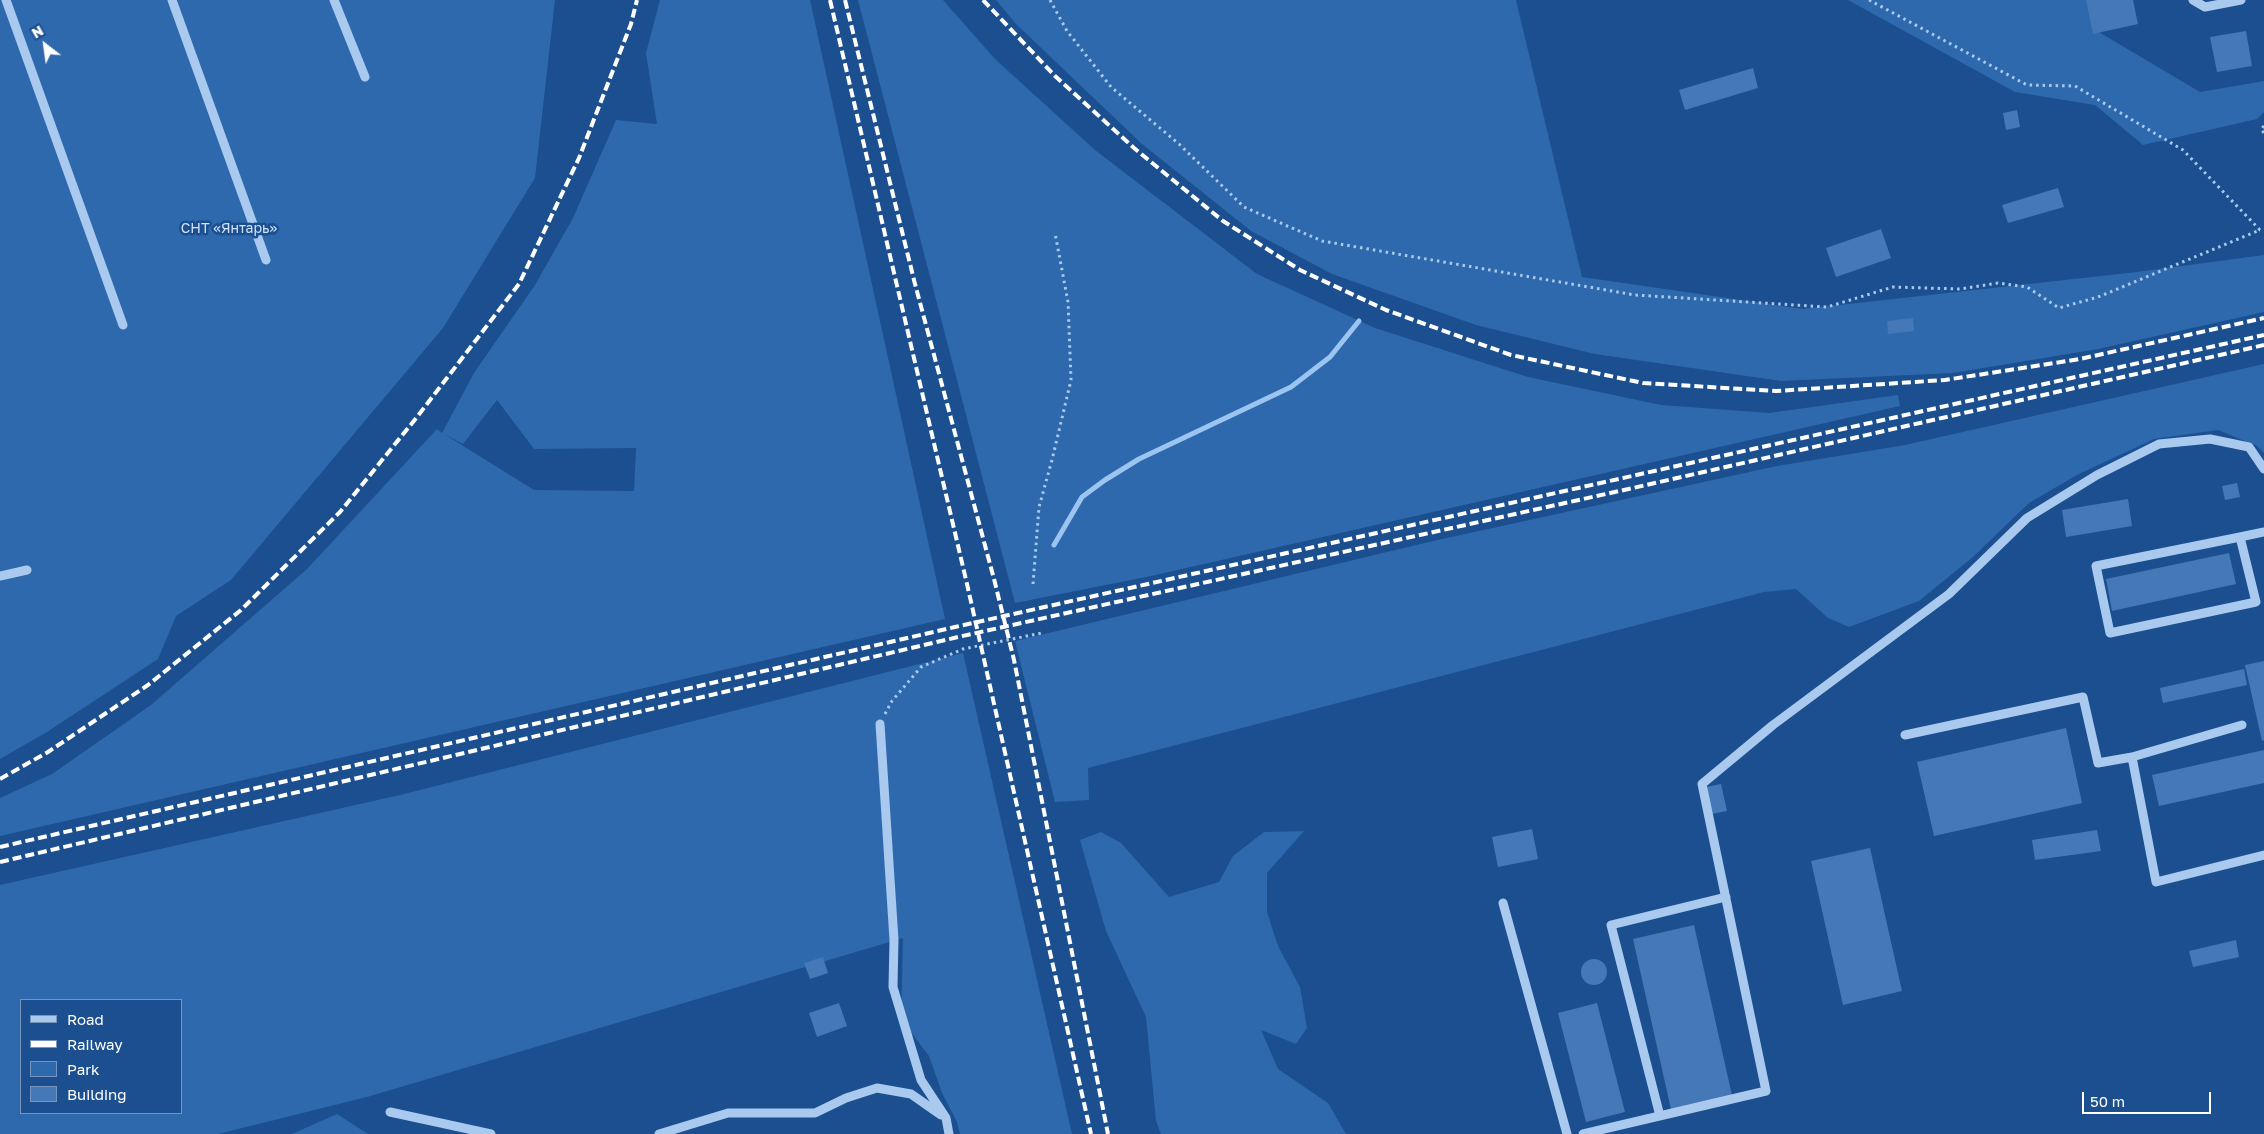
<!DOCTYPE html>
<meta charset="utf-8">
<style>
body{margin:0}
#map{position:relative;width:2264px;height:1134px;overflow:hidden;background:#1b4f8f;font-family:"Golos Text",sans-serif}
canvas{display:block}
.legend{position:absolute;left:20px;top:999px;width:162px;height:115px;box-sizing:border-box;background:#1b4f8f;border:1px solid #7695bc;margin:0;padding:6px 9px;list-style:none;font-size:15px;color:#fff}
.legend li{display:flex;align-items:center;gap:10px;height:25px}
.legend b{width:25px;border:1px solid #7695bc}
.north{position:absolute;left:20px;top:20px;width:50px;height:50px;-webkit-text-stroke:4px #1b4f8f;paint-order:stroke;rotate:330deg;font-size:14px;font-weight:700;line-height:20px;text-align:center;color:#fff}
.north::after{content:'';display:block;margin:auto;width:18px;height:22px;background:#fff;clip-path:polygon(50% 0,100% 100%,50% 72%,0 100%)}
.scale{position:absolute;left:2082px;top:1092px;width:129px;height:22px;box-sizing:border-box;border:2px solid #fff;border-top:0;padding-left:6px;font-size:15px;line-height:18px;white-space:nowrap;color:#fff;-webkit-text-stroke:4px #1b4f8f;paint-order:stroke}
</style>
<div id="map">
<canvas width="2264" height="1134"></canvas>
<ul class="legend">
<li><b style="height:6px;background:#a9c9ee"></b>Road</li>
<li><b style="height:6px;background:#fff"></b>Railway</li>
<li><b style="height:14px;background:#2e69ad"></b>Park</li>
<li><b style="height:14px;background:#4478b7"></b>Building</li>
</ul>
<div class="north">N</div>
<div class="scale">50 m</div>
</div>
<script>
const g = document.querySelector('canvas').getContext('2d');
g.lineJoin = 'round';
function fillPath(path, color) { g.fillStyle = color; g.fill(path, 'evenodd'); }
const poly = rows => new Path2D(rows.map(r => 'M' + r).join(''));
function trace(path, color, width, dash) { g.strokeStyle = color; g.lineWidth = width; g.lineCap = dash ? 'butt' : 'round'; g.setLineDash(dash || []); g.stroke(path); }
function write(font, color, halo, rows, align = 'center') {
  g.font = font + ' "Golos Text",sans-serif'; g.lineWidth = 5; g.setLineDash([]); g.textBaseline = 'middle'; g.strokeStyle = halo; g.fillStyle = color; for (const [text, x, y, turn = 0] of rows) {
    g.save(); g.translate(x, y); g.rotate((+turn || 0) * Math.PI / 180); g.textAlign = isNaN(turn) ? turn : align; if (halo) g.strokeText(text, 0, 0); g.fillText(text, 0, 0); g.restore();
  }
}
const green = poly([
 [0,0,555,0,535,178,443,328,231,580,176,616,158,659,47,732,0,759],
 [660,0,810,0,945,619,0,836,0,798,52,774,151,705,307,569,437,429,442,433,474,373,535,285,573,218,616,120,657,124,646,53],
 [497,400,534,449,636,448,634,491,534,490,444,434,463,444],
 [858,0,943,0,995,59,1095,150,1257,274,1375,328,1528,377,1661,405,1769,413,1898,395,1900,406,1151,576,1015,603],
 [996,0,1516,0,1582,277,1803,309,2137,272,2264,255,2264,312,2098,349,1953,373,1781,381,1595,354,1476,325,1332,274,1251,231,1142,144,1016,24],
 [1848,0,2093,0,2097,31,2200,92,2264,81,2264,112,2257,119,2143,145,2095,105,2015,92],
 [2264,364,2264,453,2257,446,2218,430,2154,439,2077,475,2029,503,1973,557,1919,601,1849,627,1828,618,1796,589,1764,592,1088,768,1089,800,1055,802,1015,641,1433,541,1777,466,1905,445],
 [963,653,1072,1134,960,1134,957,1122,942,1093,929,1056,901,1019,903,938,367,1097,218,1134,0,1134,0,885,400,795],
 [21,1000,181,1000,181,1113,21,1113],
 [1304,831,1267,873,1267,912,1278,946,1300,987,1307,1028,1296,1044,1261,1030,1278,1069,1328,1103,1346,1134,1161,1134,1156,1121,1146,1017,1106,931,1080,840,1101,832,1121,843,1169,897,1219,882,1233,856,1264,832],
 [337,1114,368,1134,292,1134]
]);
const stream = poly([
 [1054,545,1082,497,1105,480,1139,459,1291,387,1330,357,1359,321]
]);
const building = poly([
 [2086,0,2133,0,2138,24,2093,34],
 [2246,31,2252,66,2217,72,2210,37],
 [1753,68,1758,88,1685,110,1679,90],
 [2017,110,2020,127,2006,130,2003,113],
 [2058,188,2064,207,2008,223,2002,205],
 [1881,229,1891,258,1836,277,1826,248],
 [1913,318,1914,331,1888,334,1887,321],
 [2237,483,2240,497,2225,500,2222,486],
 [2128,499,2132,526,2066,537,2062,510],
 [2229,553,2236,584,2112,611,2106,579],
 [2264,661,2264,740,2262,741,2245,665],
 [2244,669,2247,685,2163,703,2160,688],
 [2066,728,2082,803,1934,836,1917,762],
 [2264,750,2264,783,2159,806,2152,775],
 [1721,784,1727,811,1712,814,1706,787],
 [1532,829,1538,859,1498,867,1492,837],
 [2097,830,2101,851,2035,860,2032,840],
 [1870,848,1902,991,1843,1005,1811,861],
 [1694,925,1733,1100,1672,1114,1633,939],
 [2236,940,2239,957,2193,967,2189,951],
 [823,957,828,973,810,979,804,963],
 '1581 972a13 13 0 1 1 26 0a13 13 0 1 1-26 0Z',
 [839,1003,847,1026,817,1037,809,1013],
 [1597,1003,1625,1112,1586,1122,1558,1013]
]);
const path = poly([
 [1050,0,1067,31,1111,87,1179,144,1244,207,1322,241,1635,295,1827,307,1893,287,1960,289,1998,283,2027,287,2059,308,2098,297,2260,230],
 [1869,0,2027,85,2075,86,2183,150,2260,230,2264,230],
 [2264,126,2261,129,2264,133],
 [1033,584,1039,507,1052,460,1071,380,1068,302,1055,233],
 [885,714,892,701,921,667,963,649,1042,633]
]);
const minor = poly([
 [6,0,123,325],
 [172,0,266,260],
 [334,0,365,77],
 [2193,0,2205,7,2241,0],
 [2240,537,2256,602,2110,633,2096,566,2240,537,2264,532],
 [0,576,27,570],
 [880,724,894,940,893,987,921,1080,946,1118,949,1134],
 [2242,725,2132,757,2156,882,2264,855],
 [1905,735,2083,697,2098,763,2132,757],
 [1503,903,1567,1134],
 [390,1112,491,1134],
 [1660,1116,1611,925,1726,897],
 [659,1134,728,1113,815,1113,846,1098,877,1088,911,1094,941,1115],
 [1583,1134,1766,1091,1702,784,1773,725,1949,594,2027,518,2097,475,2159,444,2210,439,2249,447,2264,469]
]);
const rail = poly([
 [830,0,967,584,1091,1134],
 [845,0,915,284,994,579,1014,660,1108,1134],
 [983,0,1055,76,1134,148,1223,221,1300,270,1386,310,1511,355,1643,383,1776,391,1945,380,2080,359,2264,318],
 [0,779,48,752,148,685,241,610,340,512,417,417,519,284,579,158,631,24,637,0],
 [0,847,955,627,2264,335],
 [0,862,958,637,1633,488,2264,345]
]);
const parkNames = [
 ["СНТ «Янтарь»",229,229]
];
fillPath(green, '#2e69ad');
trace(stream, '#9cc4f0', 5);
fillPath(building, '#4478b7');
trace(path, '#a9c9ee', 3, [2.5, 4]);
trace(minor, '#a9c9ee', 9);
trace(rail, '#fff', 4, [9, 4]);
write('14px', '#cfe3fa', '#1b4f8f', parkNames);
</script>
